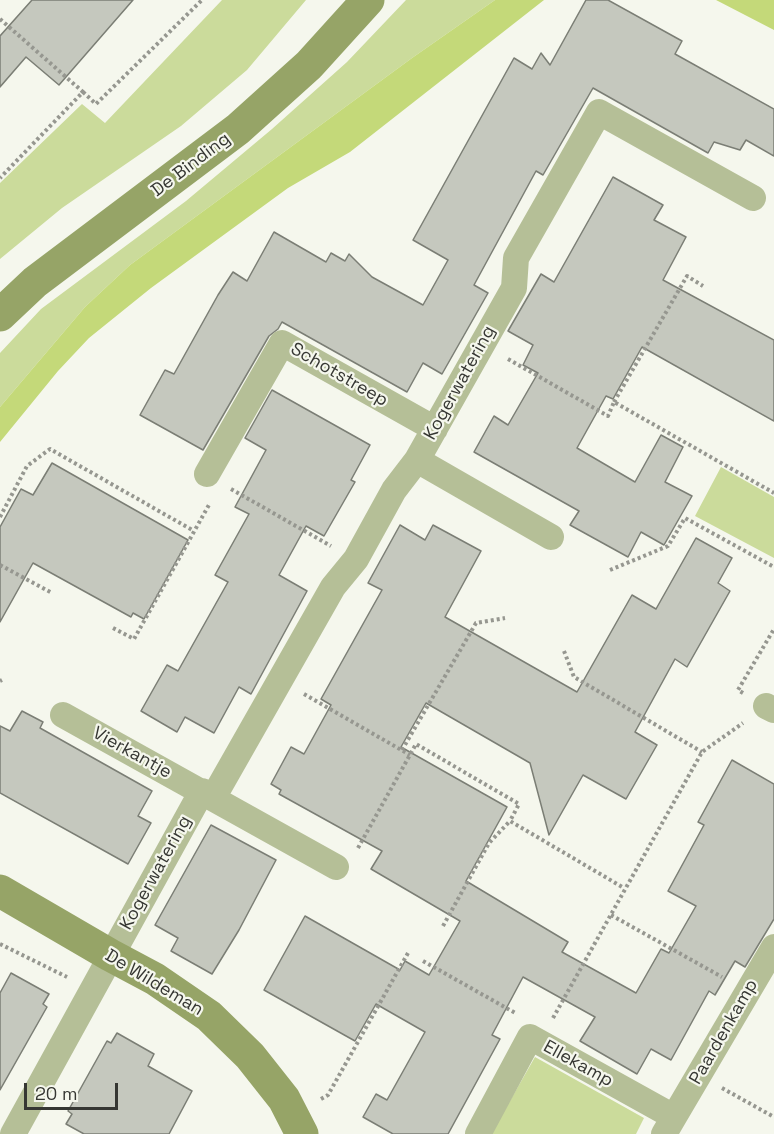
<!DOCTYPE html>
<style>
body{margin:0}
#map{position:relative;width:774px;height:1134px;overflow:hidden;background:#f5f7ed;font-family:"Space Grotesk",sans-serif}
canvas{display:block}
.scale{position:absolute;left:24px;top:1083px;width:94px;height:27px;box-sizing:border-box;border:3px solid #363733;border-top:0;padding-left:8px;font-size:18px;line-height:21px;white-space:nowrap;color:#363733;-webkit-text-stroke:4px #f5f7ed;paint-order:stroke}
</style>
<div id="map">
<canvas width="774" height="1134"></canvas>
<div class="scale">20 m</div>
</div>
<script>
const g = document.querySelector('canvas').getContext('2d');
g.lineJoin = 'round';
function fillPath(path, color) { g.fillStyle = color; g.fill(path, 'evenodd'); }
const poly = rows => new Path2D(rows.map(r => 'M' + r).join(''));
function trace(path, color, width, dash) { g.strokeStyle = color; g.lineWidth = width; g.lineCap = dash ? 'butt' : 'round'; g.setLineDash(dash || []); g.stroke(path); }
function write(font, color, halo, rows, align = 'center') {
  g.font = font + ' "Space Grotesk",sans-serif'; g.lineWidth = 4.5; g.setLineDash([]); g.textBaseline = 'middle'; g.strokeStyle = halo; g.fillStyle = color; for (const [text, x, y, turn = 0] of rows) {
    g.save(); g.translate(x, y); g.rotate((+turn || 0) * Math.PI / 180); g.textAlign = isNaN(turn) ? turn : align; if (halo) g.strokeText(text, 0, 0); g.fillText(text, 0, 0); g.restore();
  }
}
const green = poly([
 [222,0,306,0,247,70,181,126,62,208,0,259,0,183,82,104,105,123],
 [406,0,495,0,412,58,130,265,85,307,0,407,0,353,41,309,186,201,272,129,347,62],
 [721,467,774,497,774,558,695,516],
 [535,1057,644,1118,636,1134,491,1134]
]);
const water = poly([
 [495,0,544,0,350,152,288,188,151,288,89,338,58,371,0,442,0,407,85,307,130,265,412,58],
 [716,0,774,0,774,30]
]);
const building = poly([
 [32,0,133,0,59,85,26,57,0,87,0,36,32,0],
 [586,0,608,0,682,41,675,54,774,109,774,156,746,140,740,150,714,142,708,153,593,88,543,175,536,171,474,285,488,293,442,374,423,363,407,392,282,322,278,329,269,336,203,450,140,415,165,370,174,374,218,295,233,272,247,281,274,232,326,262,331,253,345,261,349,254,372,277,423,305,448,260,413,240,514,58,532,69,541,53,550,65,586,0],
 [613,177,663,205,654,220,686,237,663,280,774,340,774,421,642,347,613,399,606,396,577,448,635,482,661,435,683,447,665,482,692,496,664,545,641,532,628,557,570,525,579,511,474,452,494,416,508,425,538,373,523,365,533,345,508,331,541,274,554,282,613,177],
 [272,390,370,445,351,480,355,482,324,536,306,526,279,575,307,591,251,694,239,687,214,733,185,717,177,732,141,711,167,665,178,671,228,582,215,575,249,514,235,507,266,450,245,438,272,390],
 [52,463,188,540,144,619,133,613,131,617,33,563,0,622,0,527,21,489,33,495,52,463],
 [400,525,425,540,433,525,481,551,445,617,577,692,632,595,656,609,696,538,732,558,718,583,730,591,687,667,675,659,635,732,657,745,626,799,583,775,549,835,530,763,426,703,401,747,507,807,466,881,568,942,562,952,636,993,661,949,669,953,696,906,668,891,704,825,698,822,732,760,774,784,774,919,745,967,735,961,715,995,709,991,671,1060,651,1049,637,1074,580,1041,595,1017,523,977,492,1035,500,1039,448,1134,393,1134,363,1117,376,1094,387,1100,425,1032,376,1004,355,1041,264,990,305,916,400,970,405,961,429,975,460,921,371,869,382,851,279,794,281,790,271,784,291,747,304,754,331,705,321,699,382,590,368,583,400,525],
 [22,711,43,722,40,728,152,791,138,816,151,823,128,864,0,793,0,726,10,731,22,711],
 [211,825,276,860,239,930,212,974,171,951,178,938,155,925,211,825],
 [11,973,49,994,43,1004,47,1007,0,1090,0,993,11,973],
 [117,1033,154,1054,148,1066,192,1091,169,1134,84,1134,66,1124,72,1114,68,1111,107,1041,111,1043,117,1033]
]);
const path = poly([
 [0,19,83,92,0,178],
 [83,92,96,104,202,0],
 [508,359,608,416,614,402,774,493],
 [614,402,687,276,703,286],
 [231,489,331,546],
 [0,517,27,466,50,449,194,531],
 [0,565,52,593],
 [610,570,668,546,685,518,774,567],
 [113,628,134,639,210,503],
 [564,651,574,677,702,752],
 [0,681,2,680],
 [743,693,738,690,774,629],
 [304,694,410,755],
 [402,750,476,623,505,618],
 [358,848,416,744,519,804,510,821],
 [611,915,722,977],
 [443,926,489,843,510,821,624,888],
 [0,944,67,977],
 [423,961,517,1014],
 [553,1018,702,752,743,723],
 [722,1088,774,1117],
 [321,1099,328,1095,408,953]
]);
const street = poly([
 [417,460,551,537],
 [207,474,282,343,435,429],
 [766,706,774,710],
 [63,715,336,867],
 [213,798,333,587,356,559,394,490,417,460,514,288,516,258,599,112,753,198],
 [674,1117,774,947],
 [13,1134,202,791],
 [478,1134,530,1037,674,1117,664,1134]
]);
const secondary = poly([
 [0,315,35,282,238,129,309,65,368,0],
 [0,891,110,955,155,979,209,1016,250,1056,284,1099,302,1134]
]);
const streetNames = [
 ["De Binding",191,165,-37],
 ["Schotstreep",339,375,30],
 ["Kogerwatering",460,383,-61],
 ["Vierkantje",132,753,29],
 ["Kogerwatering",156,873,-61],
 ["De Wildeman",154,983,31],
 ["Paardenkamp",724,1032,-60],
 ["Ellekamp",578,1064,29]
];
fillPath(green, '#cbdb9b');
fillPath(water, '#c4d979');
fillPath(building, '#c5c8be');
trace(building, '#7b7e75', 1.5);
trace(path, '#969790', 4, [3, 3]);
trace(street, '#b5bf97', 26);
trace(secondary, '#96a467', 33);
write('18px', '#363733', '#f5f7ed', streetNames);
</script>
